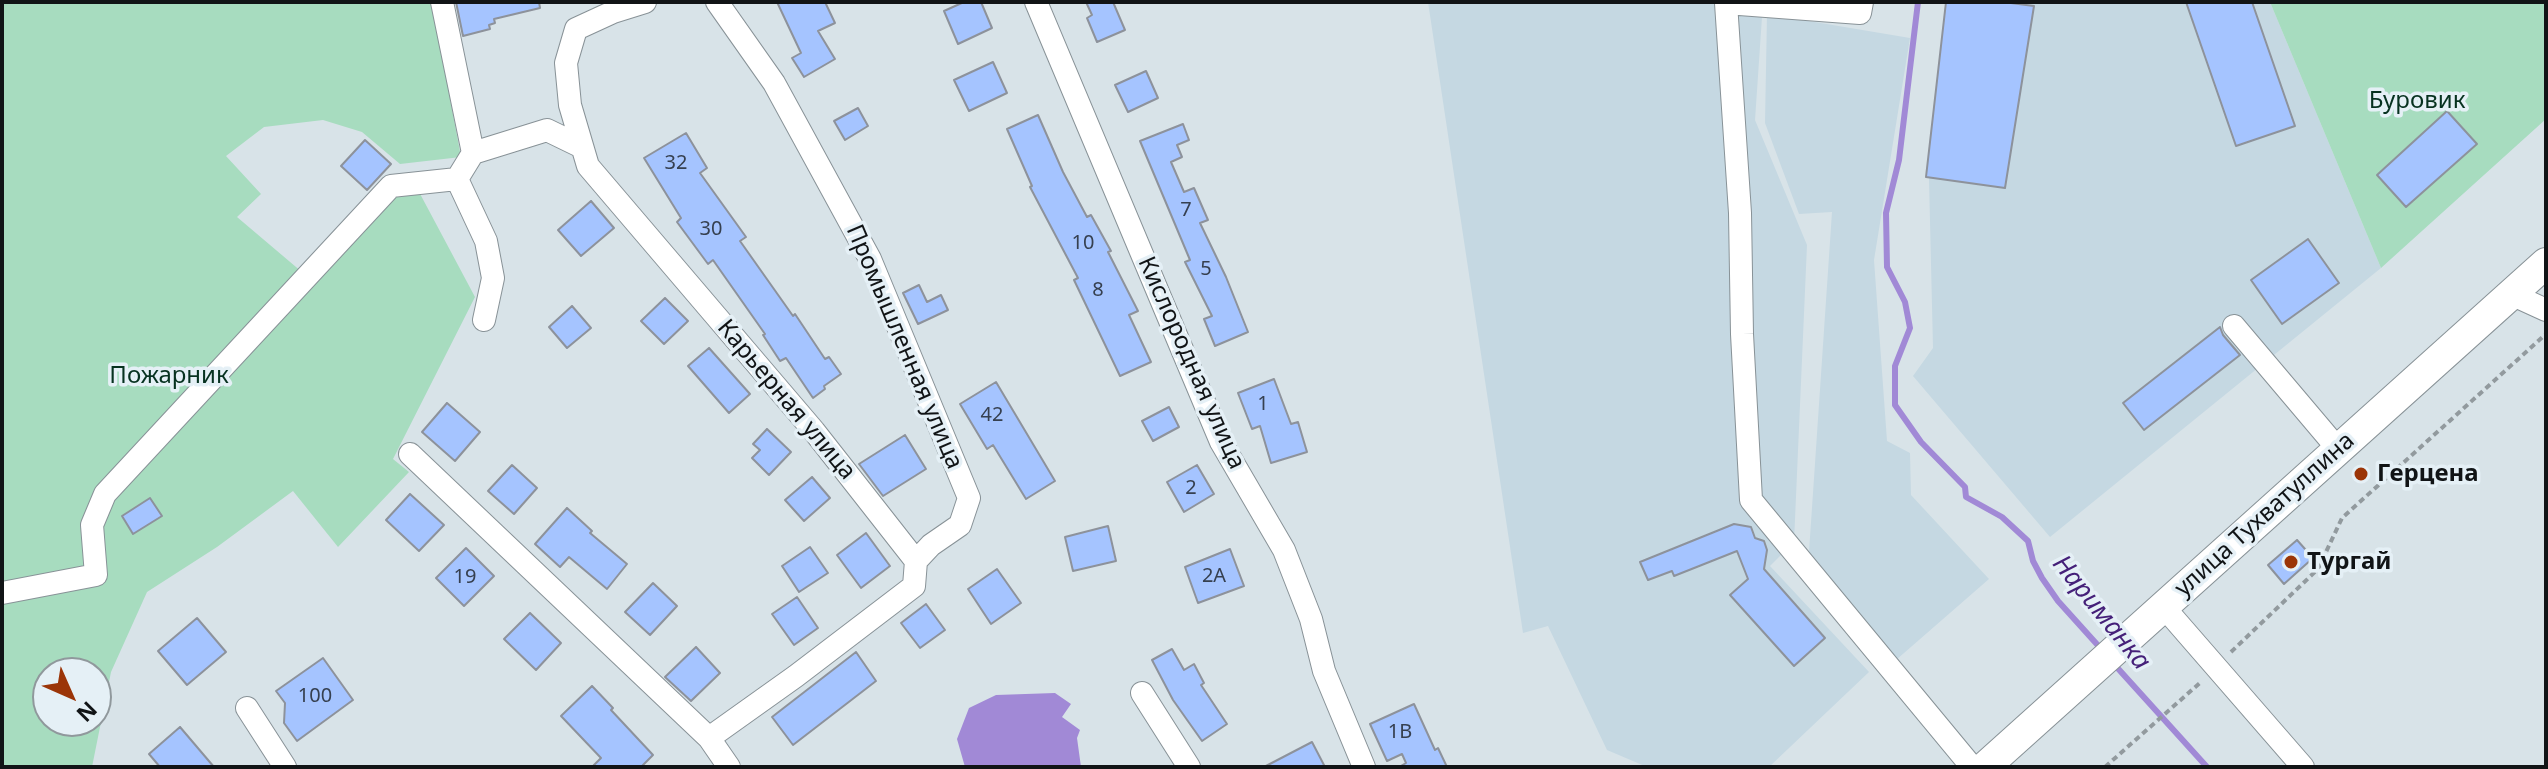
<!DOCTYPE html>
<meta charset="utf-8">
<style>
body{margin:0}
#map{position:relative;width:2548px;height:769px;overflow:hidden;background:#d8e3e8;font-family:"Noto Sans",sans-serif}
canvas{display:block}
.frame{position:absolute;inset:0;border:4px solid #111416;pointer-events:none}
.north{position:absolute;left:32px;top:657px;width:80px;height:80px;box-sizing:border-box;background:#e5f0f6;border:2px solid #90989c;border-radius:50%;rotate:135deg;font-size:22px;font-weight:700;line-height:32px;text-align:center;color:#111416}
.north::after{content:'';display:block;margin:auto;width:28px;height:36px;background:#9b3508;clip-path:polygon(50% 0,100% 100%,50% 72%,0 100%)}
</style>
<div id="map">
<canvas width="2548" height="769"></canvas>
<div class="frame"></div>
<div class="north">N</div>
</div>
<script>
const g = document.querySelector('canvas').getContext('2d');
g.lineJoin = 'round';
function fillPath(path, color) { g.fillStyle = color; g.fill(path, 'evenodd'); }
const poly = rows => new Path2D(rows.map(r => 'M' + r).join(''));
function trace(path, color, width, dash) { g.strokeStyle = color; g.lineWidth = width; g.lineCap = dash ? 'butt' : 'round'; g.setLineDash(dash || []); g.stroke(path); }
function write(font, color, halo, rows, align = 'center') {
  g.font = font + ' "Noto Sans",sans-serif'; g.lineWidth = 7; g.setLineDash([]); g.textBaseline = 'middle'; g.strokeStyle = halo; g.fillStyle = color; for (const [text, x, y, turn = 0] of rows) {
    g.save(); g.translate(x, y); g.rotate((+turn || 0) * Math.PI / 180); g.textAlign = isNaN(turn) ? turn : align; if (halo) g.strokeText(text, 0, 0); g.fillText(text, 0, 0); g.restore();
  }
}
const built = poly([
 [1428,2,1763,2,1755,120,1807,245,1794,542,1770,566,1869,672,1769,767,1647,767,1607,750,1548,626,1523,633],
 [1951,2,2270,2,2381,268,2050,537,1913,376,1933,348,1929,179],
 [1767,14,1910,38,1874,260,1887,441,1910,453,1911,495,1989,579,1896,660,1819,574,1809,552,1832,212,1799,214,1765,123]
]);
const green = poly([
 [2,2,432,2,461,157,400,164,362,132,323,120,264,127,226,156,261,194,237,217,309,278,395,193,418,190,475,297,393,459,409,472,338,547,293,491,217,547,147,592,111,672,92,767,2,767],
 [48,673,96,673,96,721,48,721],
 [2270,2,2546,2,2546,119,2381,268]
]);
const water = poly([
 [1055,693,1071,704,1062,717,1080,730,1077,738,1081,767,965,767,957,739,969,708,996,695]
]);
const stream = poly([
 [1918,2,1899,160,1886,213,1887,267,1905,302,1910,328,1895,366,1895,405,1921,442,1965,487,1966,497,2002,517,2028,541,2033,561,2042,578,2058,601,2103,651],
 [2113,663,2207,767]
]);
const building = poly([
 [456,2,539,2,540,8,494,19,495,23,489,25,490,29,463,36,456,2],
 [777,2,825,2,835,23,818,31,835,59,804,77,792,58,801,53,777,2],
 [964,2,981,2,992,28,958,44,944,11,964,2],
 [1086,2,1113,2,1125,30,1097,42,1087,18,1092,15,1086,2],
 [1946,2,2003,2,2034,6,2005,188,1926,177,1946,2],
 [2186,2,2252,2,2295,126,2236,146,2186,2],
 [993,62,1007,93,969,111,954,80,993,62],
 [1146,71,1158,98,1128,112,1115,85,1146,71],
 [858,108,868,126,845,140,834,121,858,108],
 [2447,111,2477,144,2406,207,2377,175,2447,111],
 [1038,115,1063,172,1087,217,1091,215,1111,251,1108,252,1138,311,1129,315,1151,362,1120,376,1074,280,1078,278,1030,187,1032,186,1007,129,1038,115],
 [1183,124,1189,140,1177,145,1182,157,1171,162,1184,192,1194,188,1208,220,1200,223,1226,277,1248,332,1215,346,1204,319,1212,316,1185,262,1190,260,1140,141,1183,124],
 [686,133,707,168,700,173,746,237,740,241,793,316,795,314,825,359,829,357,841,374,824,386,825,389,813,398,786,358,780,361,763,335,765,334,713,260,708,264,677,222,681,218,644,158,686,133],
 [365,140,391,164,367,190,341,166,365,140],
 [591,201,614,228,581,256,558,230,591,201],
 [2308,239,2339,283,2282,324,2251,280,2308,239],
 [919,285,927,302,941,295,948,310,918,324,903,293,919,285],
 [665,298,688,321,664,344,641,321,665,298],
 [572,306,591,328,567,348,549,327,572,306],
 [2220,327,2223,335,2240,355,2144,430,2123,403,2220,327],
 [709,348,750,394,729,413,688,366,709,348],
 [1274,379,1291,424,1298,422,1307,452,1271,463,1260,426,1252,429,1238,393,1274,379],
 [996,382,1055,481,1026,499,993,445,987,449,960,404,996,382],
 [447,403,480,432,455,461,422,432,447,403],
 [1169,407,1179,427,1153,441,1142,421,1169,407],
 [767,429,791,452,769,475,752,458,760,450,753,444,767,429],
 [905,435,926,469,883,496,859,464,905,435],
 [512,465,537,488,514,514,488,491,512,465],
 [1197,465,1214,494,1184,512,1167,482,1197,465],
 [812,477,830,498,804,521,785,500,812,477],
 [410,494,444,525,419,551,386,520,410,494],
 [150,498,162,516,133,534,122,516,150,498],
 [567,508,592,531,590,533,627,564,607,589,569,557,560,567,535,544,567,508],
 [1734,524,1751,527,1755,538,1764,541,1767,550,1764,569,1825,638,1794,666,1730,595,1748,579,1737,551,1674,576,1672,571,1648,580,1640,562,1734,524],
 [1108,526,1116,561,1073,571,1065,537,1108,526],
 [866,533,890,566,861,588,837,555,866,533],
 [2297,540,2313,558,2284,584,2268,565,2297,540],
 [810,547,828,573,799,592,782,566,810,547],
 [466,548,494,576,464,606,436,578,466,548],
 [1230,549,1244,586,1198,603,1185,567,1230,549],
 [997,569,1021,603,991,624,968,589,997,569],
 [653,583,677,606,650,635,625,612,653,583],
 [797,597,818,628,794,645,772,614,797,597],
 [926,604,945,630,920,648,901,623,926,604],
 [530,613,561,643,536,670,504,639,530,613],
 [197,618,226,652,187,685,158,651,197,618],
 [696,647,720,673,691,701,665,677,696,647],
 [1172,649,1184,670,1194,664,1204,683,1201,685,1227,724,1202,741,1173,700,1152,660,1172,649],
 [856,652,876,681,793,745,772,717,856,652],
 [323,658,353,700,297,741,284,723,285,703,276,691,323,658],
 [592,686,613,708,611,710,653,755,641,767,592,767,601,758,561,716,592,686],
 [1414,704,1435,750,1438,748,1447,767,1399,767,1406,763,1402,754,1387,761,1370,724,1414,704],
 [180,727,214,767,160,767,149,754,180,727],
 [1312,742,1325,767,1264,767,1312,742]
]);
const path = poly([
 [2231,652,2318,569,2342,518,2546,334],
 [2105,767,2202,681]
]);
const minor = poly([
 [442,2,473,153,457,179,486,241,493,278,484,320],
 [645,2,613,12,576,29,566,63,570,105,588,166,814,431,916,561,914,586,796,676,709,738],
 [717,2,774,83,870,259,969,498,960,525,931,545,916,561],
 [1036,2,1221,442,1284,550,1311,619,1324,671,1364,767],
 [1862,2,1860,13,1726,3,1740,213,1742,334,1751,500,1972,767],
 [473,153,547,130,582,147],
 [2511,294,2546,310],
 [2234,326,2338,449],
 [410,454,709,738,729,767],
 [2,593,96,575,92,525,105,494,391,186,457,179],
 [2163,606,2303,767],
 [1142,693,1189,767],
 [247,708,285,767]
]);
const major = poly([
 [1985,767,2546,263]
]);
const markers = [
 [2361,474,8,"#9b3508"],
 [2291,562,8,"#9b3508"]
];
const numberNames = [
 ["32",676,163],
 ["7",1186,210],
 ["30",711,229],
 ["10",1083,243],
 ["5",1206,269],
 ["8",1098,290],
 ["1",1263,404],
 ["42",992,415],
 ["2",1191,488],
 ["2А",1214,576],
 ["19",465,577],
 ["100",315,696],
 ["1В",1400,732]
];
const parkNames = [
 ["Буровик",2417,101],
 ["Пожарник",169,376]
];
const streetNames = [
 ["Промышленная улица",904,347,67],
 ["Кислородная улица",1191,363,66],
 ["Карьерная улица",786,400,50],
 ["улица Тухватуллина",2265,515,-42]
];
const poiNames = [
 ["Герцена",2377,474],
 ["Тургай",2307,562]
];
const waterNames = [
 ["Нариманка",2101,613,51]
];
fillPath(built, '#c5d8e2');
fillPath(green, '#a7dcbf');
fillPath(water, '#a189d6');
trace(stream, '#a189d6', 6);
fillPath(building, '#a5c4ff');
trace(building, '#8d929b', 2);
trace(minor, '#889297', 24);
trace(major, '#889297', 32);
trace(path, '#929a9e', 4, [6, 4]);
trace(minor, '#fff', 22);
trace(major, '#fff', 30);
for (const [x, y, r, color] of markers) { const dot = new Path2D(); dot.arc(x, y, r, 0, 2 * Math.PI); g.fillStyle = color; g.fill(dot); trace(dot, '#e5f0f6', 3); }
write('20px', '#364050', null, numberNames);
write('24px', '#073220', '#e5f0f6', parkNames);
write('24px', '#111416', '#e5f0f6', streetNames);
write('bold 24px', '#111416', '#e5f0f6', poiNames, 'left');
write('italic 26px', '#452079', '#e5f0f6', waterNames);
</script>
